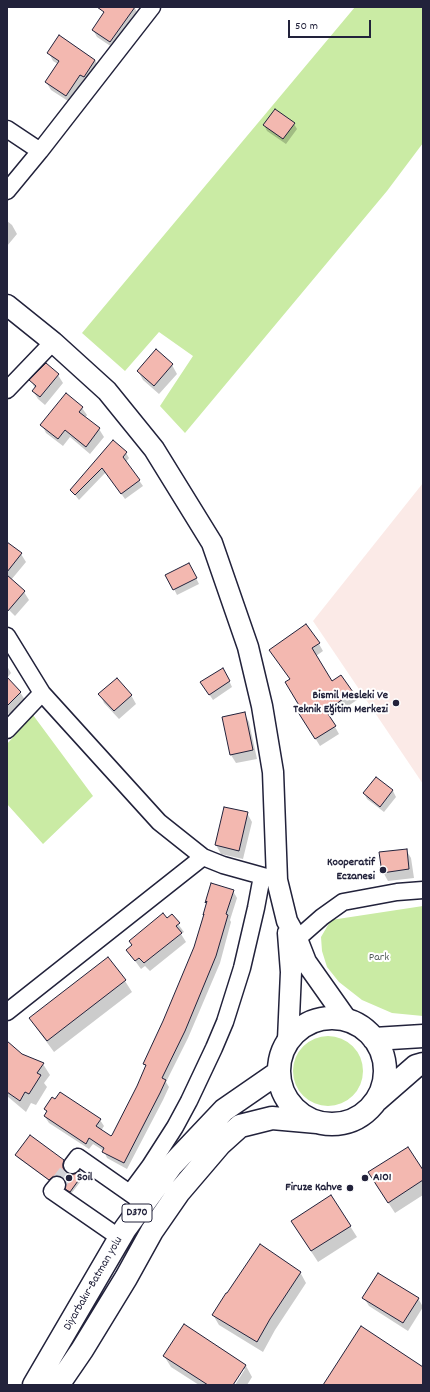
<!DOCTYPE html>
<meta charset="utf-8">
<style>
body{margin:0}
#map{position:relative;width:430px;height:1392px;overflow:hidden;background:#fff;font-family:Dekko,sans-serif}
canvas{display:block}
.frame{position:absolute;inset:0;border:8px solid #22223b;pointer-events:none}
.scale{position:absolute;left:288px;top:20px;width:83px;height:18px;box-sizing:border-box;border:2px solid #22223b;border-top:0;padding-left:5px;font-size:12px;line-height:14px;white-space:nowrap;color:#22223b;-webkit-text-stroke:3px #fff;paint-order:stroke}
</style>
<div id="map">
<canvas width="430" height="1392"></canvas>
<div class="frame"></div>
<div class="scale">50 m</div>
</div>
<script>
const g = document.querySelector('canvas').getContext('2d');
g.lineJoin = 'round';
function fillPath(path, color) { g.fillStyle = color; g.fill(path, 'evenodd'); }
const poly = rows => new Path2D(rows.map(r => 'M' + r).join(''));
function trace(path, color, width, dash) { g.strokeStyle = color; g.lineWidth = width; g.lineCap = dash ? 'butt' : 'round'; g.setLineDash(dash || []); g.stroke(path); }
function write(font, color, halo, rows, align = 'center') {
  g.font = font + ' Dekko,sans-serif'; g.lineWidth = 4; g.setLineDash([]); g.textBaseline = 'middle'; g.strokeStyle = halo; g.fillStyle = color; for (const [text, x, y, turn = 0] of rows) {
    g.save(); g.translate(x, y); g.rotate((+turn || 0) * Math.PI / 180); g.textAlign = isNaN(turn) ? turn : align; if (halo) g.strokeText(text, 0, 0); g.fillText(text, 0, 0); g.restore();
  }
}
const built = poly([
 [423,483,423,784,313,621]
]);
const green = poly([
 [355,7,423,7,423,143,387,191,185,433,160,406,193,356,159,332,125,371,82,333],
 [33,715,93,796,43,844,7,804,7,744],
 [423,906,423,1016,392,1013,362,1000,339,982,327,967,322,951,321,937,331,920],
 '293 1071a35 35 0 1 1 70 0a35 35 0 1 1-70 0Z'
]);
const shadow = poly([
 [105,7,134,7,139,15,115,49,97,37,93,30,104,14,103,10],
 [49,53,95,60,99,68,71,103,51,90,46,82,58,64,53,61],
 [294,124,297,129,286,144,267,131,264,125],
 [7,221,12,225,17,234,7,246],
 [156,351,172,365,177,374,159,394,143,380,138,371],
 [46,364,58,375,63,383,45,405,38,399,33,391,35,389,31,380],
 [82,408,87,415,85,418,99,429,104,437,90,454,70,437,63,446,46,433,42,425],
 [114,442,126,453,129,458,126,462,143,486,125,499,106,472,79,500,71,490],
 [7,543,21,554,26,562,11,580,24,592,29,600,15,616,7,608],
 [189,564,199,584,177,595,167,575],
 [319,644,323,651,316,656,332,682,341,676,357,700,330,718,339,734,320,746,298,710,301,707,291,680,275,657],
 [7,666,11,673,7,678],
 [226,674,232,687,213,700,205,688],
 [7,679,20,692,25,700,10,715,7,712],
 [100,694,131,695,136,704,119,719,104,703],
 [244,713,249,722,257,759,236,763,231,755],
 [376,778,393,791,396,797,384,812,367,799,364,793],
 [247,813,252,822,243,859,221,854,216,845],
 [406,850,411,858,414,878,388,881,383,872],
 [211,885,233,891,237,898,230,920,231,922,220,963,188,1038,166,1082,169,1087,163,1100,127,1169,107,1158,104,1151,93,1144,89,1149,49,1123,45,1117,47,1113,45,1109,100,1120,104,1126,101,1131,111,1137,113,1136,138,1087,146,1067,144,1064,164,1022,195,948],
 [172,916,184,932,181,934,186,942,150,971,145,966,141,969,127,950,132,946,130,941],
 [108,958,125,981,132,992,54,1052,37,1029,30,1018],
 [7,1042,22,1055,43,1064,50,1075,44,1083,47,1087,36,1105,31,1103,26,1112,7,1096],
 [16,1155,63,1161,65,1163,64,1171,66,1174,71,1175,82,1174,84,1177,71,1194,66,1189,67,1182,65,1180,60,1178,56,1178,51,1182,18,1158],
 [423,1172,423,1195,395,1213,376,1184],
 [350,1226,357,1237,318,1262,299,1233],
 [300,1272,306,1283,275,1330,263,1352,219,1325,213,1315],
 [364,1298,418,1298,423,1307,408,1331,369,1306],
 [184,1325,246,1366,252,1377,247,1385,235,1385,245,1369,242,1369,232,1385,199,1385,171,1367,164,1356]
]);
const building = poly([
 [97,7,135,7,110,42,92,30,104,12,97,7],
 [59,35,95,60,84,77,80,75,66,96,45,82,59,61,47,53,59,35],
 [275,109,295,123,283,139,263,125,275,109],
 [156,349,173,364,154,386,137,371,156,349],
 [46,363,59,374,40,397,32,391,36,386,29,380,46,363],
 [66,393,83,407,79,412,100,428,86,447,65,430,58,439,40,425,66,393],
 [113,440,127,452,123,457,140,480,121,494,102,468,75,495,70,490,113,440],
 [7,542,22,553,7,572,7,542],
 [189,563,197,578,173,590,165,575,189,563],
 [7,575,25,591,7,612,7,575],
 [306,624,320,643,312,648,332,681,341,675,353,692,326,711,336,726,315,739,296,709,300,707,285,682,290,679,269,650,306,624],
 [223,668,230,681,209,695,200,682,223,668],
 [7,677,21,692,7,706,7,677],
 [117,678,132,695,114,711,98,694,117,678],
 [245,712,253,750,230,755,222,717,245,712],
 [376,777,393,790,380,807,363,793,376,777],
 [224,807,248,812,239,851,215,845,224,807],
 [407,849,409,869,382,873,379,852,407,849],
 [211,883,234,890,226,914,228,915,216,956,185,1031,162,1078,166,1080,160,1093,124,1163,102,1152,104,1148,89,1138,86,1144,44,1116,47,1111,44,1109,52,1097,55,1099,60,1092,101,1119,96,1126,111,1136,112,1135,137,1086,146,1065,143,1064,163,1021,194,947,204,914,203,915,207,901,205,903,211,883],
 [163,913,167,918,172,914,180,923,176,926,182,933,144,963,139,958,135,961,126,950,132,945,129,941,163,913],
 [108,957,126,980,47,1041,29,1018,108,957],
 [7,1041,22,1054,44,1063,37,1073,41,1075,29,1094,25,1092,20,1101,7,1092,7,1041],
 [30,1135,64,1160,63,1164,63,1168,67,1173,71,1174,75,1174,79,1171,83,1174,70,1192,65,1189,66,1182,63,1177,58,1176,54,1176,49,1180,15,1155,30,1135],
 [408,1147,423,1170,423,1180,388,1203,368,1172,408,1147],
 [331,1195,351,1226,311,1251,291,1221,331,1195],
 [260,1244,301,1272,270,1319,257,1342,212,1315,226,1293,227,1293,260,1244],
 [378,1273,419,1298,403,1323,362,1298,378,1273],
 [184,1324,246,1365,233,1385,208,1385,163,1356,184,1324],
 [361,1326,423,1367,423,1385,323,1385,361,1326]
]);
const minorTunnel = poly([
 [57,1185,72,1165]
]);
const minor = poly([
 [7,129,40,151],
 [7,191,40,151,152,7],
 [7,390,53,342],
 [7,636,42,693,159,822,203,857,223,865,277,880],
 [7,730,42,693],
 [295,949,297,939,322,917,343,902,397,892,423,890],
 [7,1012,203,857],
 [72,1165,78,1157,138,1199],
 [57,1185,52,1191,120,1238],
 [130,1193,150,1166,175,1127,189,1101,214,1048,225,1022,242,968,256,908,262,876]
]);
const major = poly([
 [7,305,53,342,107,391,154,449,212,543,248,647,262,706,273,772,277,880,287,921,297,939,306,962,347,1020],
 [288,933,291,972,288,1040]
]);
const highway = poly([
 '279 1071a53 53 0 1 1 106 0a53 53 0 1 1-106 0Z',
 [374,1039,423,1036],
 [377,1100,416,1066,423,1064],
 [34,1385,125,1229,171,1166,224,1110,279,1072],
 [58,1385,82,1350,126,1278,152,1231,179,1192,220,1144,240,1126,272,1118,317,1122]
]);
const markers = [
 [396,703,4,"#22223b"],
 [383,870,4,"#22223b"],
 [69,1178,4,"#22223b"],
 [365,1178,4,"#22223b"],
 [350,1188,4,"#22223b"]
];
const shields = [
 [137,1213,30]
];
const shieldNames = [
 ["D370",137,1213]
];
const poiNames = [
 ["Bismil Mesleki Ve",388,696],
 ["Teknik Eğitim Merkezi",388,710],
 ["Kooperatif",375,863],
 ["Eczanesi",375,877],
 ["Soil",77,1178,"left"],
 ["A101",373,1178,"left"],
 ["Firuze Kahve",342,1188]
];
const parkNames = [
 ["Park",379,958]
];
const streetNames = [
 ["Diyarbakır-Batman yolu",94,1284,-60]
];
fillPath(built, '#fbeae7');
fillPath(green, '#caeba4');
fillPath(shadow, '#0003');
fillPath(building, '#f3b8b0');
trace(building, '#22223b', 1);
trace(minorTunnel, '#d3d3d8', 16, [16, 8]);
trace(minor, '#22223b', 19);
trace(major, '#22223b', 23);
trace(highway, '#22223b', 25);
trace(minor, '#fff', 16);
trace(major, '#fff', 20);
trace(highway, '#fff', 22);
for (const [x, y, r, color] of markers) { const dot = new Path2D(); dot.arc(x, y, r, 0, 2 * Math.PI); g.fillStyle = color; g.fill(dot); trace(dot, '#fff', 1.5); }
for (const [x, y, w] of shields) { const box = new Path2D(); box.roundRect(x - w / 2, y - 9, w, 18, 3); g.fillStyle = '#fff'; g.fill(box); trace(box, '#22223b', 1); }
write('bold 11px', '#22223b', null, shieldNames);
write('bold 12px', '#22223b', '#fff', poiNames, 'right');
write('12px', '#545e5a', '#fff', parkNames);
write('12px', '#22223b', '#fff', streetNames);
</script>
